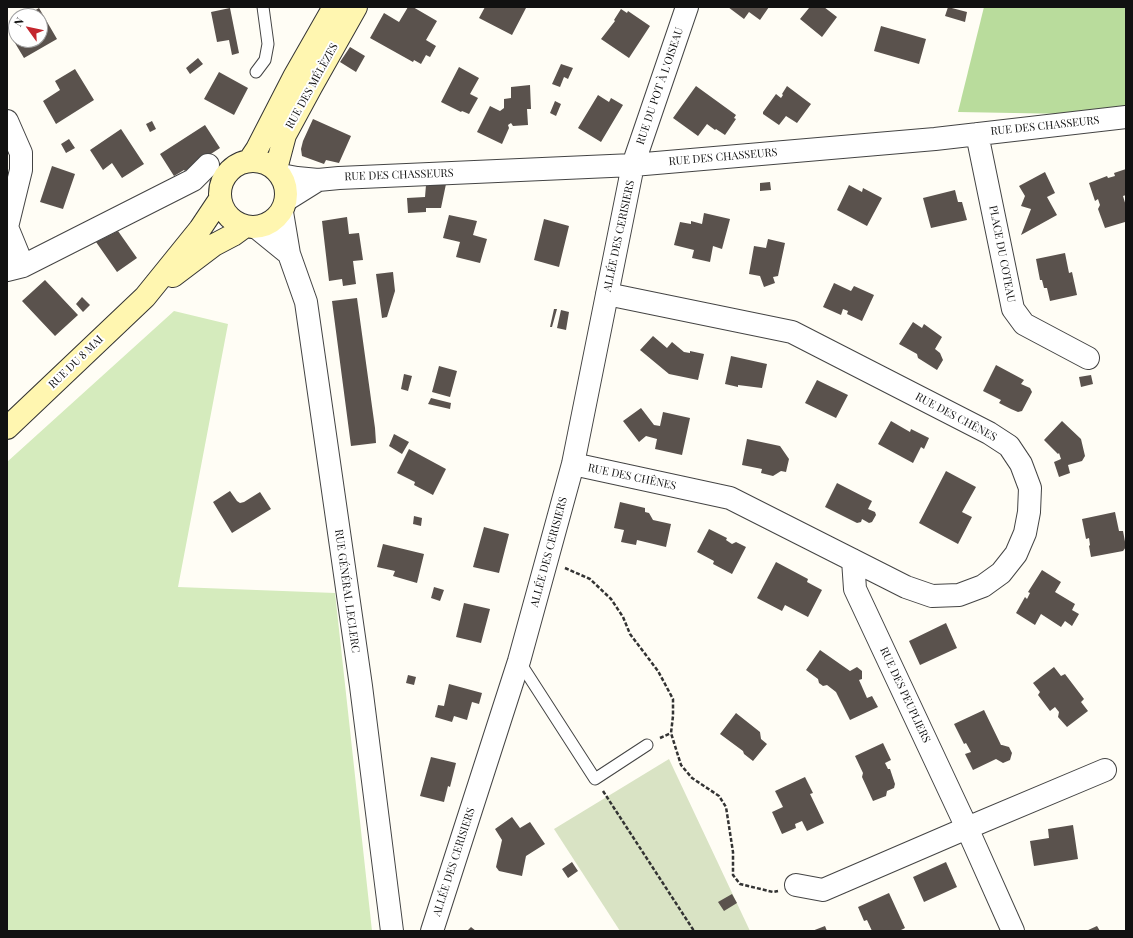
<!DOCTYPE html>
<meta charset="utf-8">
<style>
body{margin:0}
#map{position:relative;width:1133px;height:938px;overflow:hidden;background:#fffdf5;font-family:"Playfair Display",serif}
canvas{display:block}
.frame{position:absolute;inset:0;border:8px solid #111;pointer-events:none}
.north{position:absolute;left:8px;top:8px;width:40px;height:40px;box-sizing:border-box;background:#fff;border:1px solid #a0a0a0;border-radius:50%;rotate:303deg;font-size:11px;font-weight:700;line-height:16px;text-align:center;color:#111}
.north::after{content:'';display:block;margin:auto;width:14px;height:18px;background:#c4262e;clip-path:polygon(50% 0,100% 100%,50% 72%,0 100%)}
</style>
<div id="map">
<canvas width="1133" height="938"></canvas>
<div class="frame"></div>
<div class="north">N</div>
</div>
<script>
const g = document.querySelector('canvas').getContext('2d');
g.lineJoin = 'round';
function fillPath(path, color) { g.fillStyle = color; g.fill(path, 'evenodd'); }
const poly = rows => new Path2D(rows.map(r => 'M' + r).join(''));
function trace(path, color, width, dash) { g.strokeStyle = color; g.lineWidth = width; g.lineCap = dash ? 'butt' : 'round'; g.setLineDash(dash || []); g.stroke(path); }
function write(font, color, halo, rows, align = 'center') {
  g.font = font + ' "Playfair Display",serif'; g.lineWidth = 4; g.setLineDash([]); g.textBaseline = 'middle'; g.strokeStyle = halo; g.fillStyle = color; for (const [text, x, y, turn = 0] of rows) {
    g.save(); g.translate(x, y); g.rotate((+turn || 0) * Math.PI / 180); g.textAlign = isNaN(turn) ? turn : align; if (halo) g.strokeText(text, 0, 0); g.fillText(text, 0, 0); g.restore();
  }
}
const green = poly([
 [174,311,228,324,178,587,335,593,372,931,7,931,7,462]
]);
const forest = poly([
 [984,7,1126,7,1126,115,958,112]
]);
const cemetery = poly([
 [669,759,750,931,620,931,554,829]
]);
const building = poly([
 [408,7,413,7,437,21,426,40,436,46,430,57,426,55,421,64,414,60,413,62,370,38,384,13,399,22],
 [485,7,524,7,526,8,512,35,479,18],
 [728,7,769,7,760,20,749,12,744,19],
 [808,7,824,7,837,17,822,37,800,19,809,8],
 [948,7,967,12,965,22,945,16],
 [39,8,57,39,24,58,12,38,16,36,16,40,40,40,40,16,26,16],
 [230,8,239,53,232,55,229,40,217,42,211,12],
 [621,9,627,13,628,11,650,26,629,58,601,39,615,21,614,20],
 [881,26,926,39,919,64,874,51],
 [350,47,365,56,356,72,340,62],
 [198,58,203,64,190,74,186,68],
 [561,64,573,68,568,79,564,77,560,87,552,84],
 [459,67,479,78,470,94,478,98,469,114,462,111,461,112,441,102],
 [75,69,94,100,56,124,43,101,60,90,55,81],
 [219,72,248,88,234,115,204,99],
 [530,85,531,109,527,109,528,125,513,126,511,123,508,125,509,128,502,144,477,132,490,106,500,111,504,108,504,99,511,98,511,87],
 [696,86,736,115,734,118,736,119,725,135,716,129,715,130,707,124,698,136,673,118],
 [787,86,811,104,797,123,786,116,779,125,763,114,763,112,776,94,781,98,783,95,782,94],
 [598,95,609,102,611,98,623,105,601,142,578,128],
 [555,101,561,104,556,116,550,113],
 [313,119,351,136,339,163,326,160,324,164,302,156,301,149,303,141],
 [152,121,156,129,150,132,146,124],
 [205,125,220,148,185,171,184,170,174,176,160,154],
 [121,129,144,164,122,178,112,163,103,170,90,150],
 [69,139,75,148,66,153,61,144],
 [52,166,75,174,63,209,40,202],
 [1126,169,1126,195,1123,196,1126,206,1126,220,1125,222,1105,228,1098,209,1100,205,1098,199,1095,201,1089,183,1107,176,1108,178,1115,176,1114,173],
 [1045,172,1055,193,1047,197,1057,215,1021,235,1031,209,1021,206,1025,196,1019,186],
 [770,182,771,190,760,191,760,183],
 [446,184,441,208,426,208,426,212,408,213,407,198,425,197,426,185],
 [849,185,862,192,863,188,882,198,867,226,837,210],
 [955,190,958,202,962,202,967,220,931,228,923,198],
 [704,213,730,219,722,249,713,246,710,262,692,258,694,250,674,245,680,222,691,224,691,221,702,224],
 [449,215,477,221,473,235,487,239,480,263,456,257,460,242,443,238],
 [347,217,349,234,359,233,363,260,353,261,356,284,343,286,342,279,329,281,322,221],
 [544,219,569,226,559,267,534,260],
 [118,231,137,258,117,272,96,242],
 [768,239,785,243,778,276,773,277,775,283,764,287,760,276,749,274,754,246,766,248],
 [1065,253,1069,273,1072,272,1077,295,1050,301,1047,288,1044,288,1042,280,1040,280,1036,259],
 [393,272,395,291,387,317,382,318,376,274],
 [45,280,78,315,55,336,22,301],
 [834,283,851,291,854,286,874,295,862,321,847,314,848,311,843,309,841,315,823,307],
 [82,297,90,305,83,312,76,304],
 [357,298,375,428,376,443,351,446,332,301],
 [554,309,557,309,552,327,550,327],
 [561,310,569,312,566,330,557,328],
 [913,322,922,328,924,324,942,337,935,349,940,353,943,360,937,370,918,358,917,354,899,344],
 [653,336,667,348,672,342,684,352,690,353,690,351,704,354,698,380,669,374,640,350],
 [731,356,767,364,762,388,738,385,738,387,725,384],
 [996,365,1024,380,1021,384,1030,388,1032,392,1022,411,1018,412,1011,409,999,403,1001,400,983,391],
 [439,366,457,371,450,397,432,392],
 [404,374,412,376,408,391,401,389],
 [1091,375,1093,384,1081,387,1079,377],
 [817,380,848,395,836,418,805,403],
 [431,398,451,403,450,409,428,404],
 [641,408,654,425,660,426,663,412,690,418,682,455,655,449,657,439,646,436,639,442,623,421],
 [891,421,910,432,911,429,929,438,924,449,921,447,913,463,878,444],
 [1062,421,1081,439,1085,456,1082,461,1068,465,1070,473,1059,477,1054,462,1061,459,1059,453,1058,454,1044,440],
 [394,434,409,442,402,454,389,446],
 [747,439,780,446,789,459,786,472,781,471,773,476,761,473,762,469,742,465],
 [409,449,446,469,433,495,414,485,415,482,397,473],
 [946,471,976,487,962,512,972,517,958,544,919,523],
 [837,483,872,501,868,509,875,512,876,515,872,522,869,523,862,519,861,522,857,523,825,507],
 [230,491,237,501,240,503,244,502,260,492,271,509,232,533,213,502],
 [620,502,645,508,645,512,649,513,653,520,671,524,666,547,637,540,636,545,621,542,624,530,614,528],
 [1115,512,1119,531,1123,531,1126,547,1123,551,1091,557,1089,546,1090,545,1089,538,1086,539,1082,519],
 [414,516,422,518,421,526,413,524],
 [484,527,509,534,499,573,473,567],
 [709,529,727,538,726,540,732,544,736,542,746,547,732,574,713,564,714,561,697,552],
 [383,544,424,554,417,583,393,576,395,571,377,567],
 [776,562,808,579,807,582,822,590,808,617,785,605,782,611,757,598],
 [1042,570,1061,582,1055,592,1075,604,1072,610,1079,614,1072,626,1065,621,1061,627,1041,614,1035,625,1016,613,1025,597,1027,599,1030,593,1028,592],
 [434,587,444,590,440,601,431,598],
 [464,603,490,609,481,643,456,637],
 [946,623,957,648,920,665,909,641],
 [820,650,850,671,857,667,862,671,862,679,859,680,867,698,872,696,878,707,850,720,836,692,827,685,823,686,819,683,818,679,806,670],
 [1054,667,1061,676,1065,674,1084,699,1081,702,1088,711,1067,727,1058,717,1059,712,1055,707,1050,711,1038,695,1040,692,1033,683],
 [408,675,416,677,414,685,406,683],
 [449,684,482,693,479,704,472,702,467,720,454,716,452,722,435,717,438,705,444,706],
 [984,710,1001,745,1002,745,1009,747,1012,753,1010,760,1003,763,996,759,973,770,965,754,971,752,966,743,964,744,954,724],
 [736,713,760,732,761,739,767,744,753,761,744,754,743,751,720,734],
 [883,743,891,760,885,763,888,769,890,769,895,784,894,788,887,791,886,796,873,801,862,777,863,773,855,756],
 [431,757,456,763,450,787,448,786,444,802,420,796],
 [805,777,813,793,810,794,824,823,807,831,802,821,795,824,796,828,782,834,772,812,783,807,775,791],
 [512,817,520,828,530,822,545,844,526,856,522,876,499,871,496,867,502,840,495,829],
 [1073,825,1078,859,1034,866,1030,841,1049,838,1048,829],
 [572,862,578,871,568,878,562,869],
 [946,862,957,887,924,902,913,877],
 [889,893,905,928,899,931,872,931,867,920,864,921,858,907],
 [732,894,737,903,724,911,718,902],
 [825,926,827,931,812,931],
 [1097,926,1100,931,1086,931],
 [471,927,476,931,467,931]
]);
const path = poly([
 [565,568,590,579,611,599,623,617,630,634,658,671,673,699,673,716,671,733,681,765,692,778,719,796,726,807,733,852,733,875,740,884,773,892,778,891],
 [660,738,671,733],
 [603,791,694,931]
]);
const service = poly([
 [256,72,265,60,268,44,263,7],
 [519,661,595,779,647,745]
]);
const minor = poly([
 [7,121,21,153,21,170,7,227,23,266],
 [977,134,1013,309,1024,324,1088,358],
 [281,175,297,178,318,180,339,178,633,165,935,139,1126,117],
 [286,200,318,180],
 [282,212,289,254,306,302,361,686,392,931],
 [257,228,289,254],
 [7,270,23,266,193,180,208,165],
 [573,464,730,498,906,587,932,596,959,595,983,586,1001,573,1016,554,1025,533,1029,512,1030,488,1021,464,1009,446,989,433,792,332,607,294],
 [853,560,855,589,967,828,1013,931],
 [796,885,823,890,967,828,1105,770],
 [432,931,519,661,550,548,573,464,633,165,687,7]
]);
const secondary = poly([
 '220 194a33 33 0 1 1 66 0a33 33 0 1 1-66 0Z',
 [249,161,257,149,294,77,334,7],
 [276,169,285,135,311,87,356,7],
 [173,276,214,245,233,235,244,227],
 [7,428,145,297,200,229,220,199]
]);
const streetNames = [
 ["RUE DES MÉLÈZES",312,86,-61],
 ["RUE DU POT À L'OISEAU",660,86,-71],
 ["RUE DES CHASSEURS",1045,126,-6],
 ["RUE DES CHASSEURS",723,157,-5],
 ["RUE DES CHASSEURS",399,175,-2],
 ["ALLÉE DES CERISIERS",619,236,-78],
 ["PLACE DU COTEAU",1002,254,79],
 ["RUE DU 8 MAI",76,362,-44],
 ["RUE DES CHÊNES",956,417,28],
 ["RUE DES CHÊNES",632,477,12],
 ["ALLÉE DES CERISIERS",549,552,-75],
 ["RUE GÉNÉRAL LECLERC",347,591,82],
 ["RUE DES PEUPLIERS",905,695,65],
 ["ALLÉE DES CERISIERS",454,862,-72]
];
fillPath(green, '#d5ebbd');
fillPath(forest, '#b9dc9c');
fillPath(cemetery, '#d9e3c4');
fillPath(building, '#5a524d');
trace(service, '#444', 13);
trace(minor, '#444', 24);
trace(secondary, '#333', 24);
trace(path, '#333', 2.5, [4, 2]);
trace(service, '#fff', 11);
trace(minor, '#fff', 22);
trace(secondary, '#fff6b0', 22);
write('11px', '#111', '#fff', streetNames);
</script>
